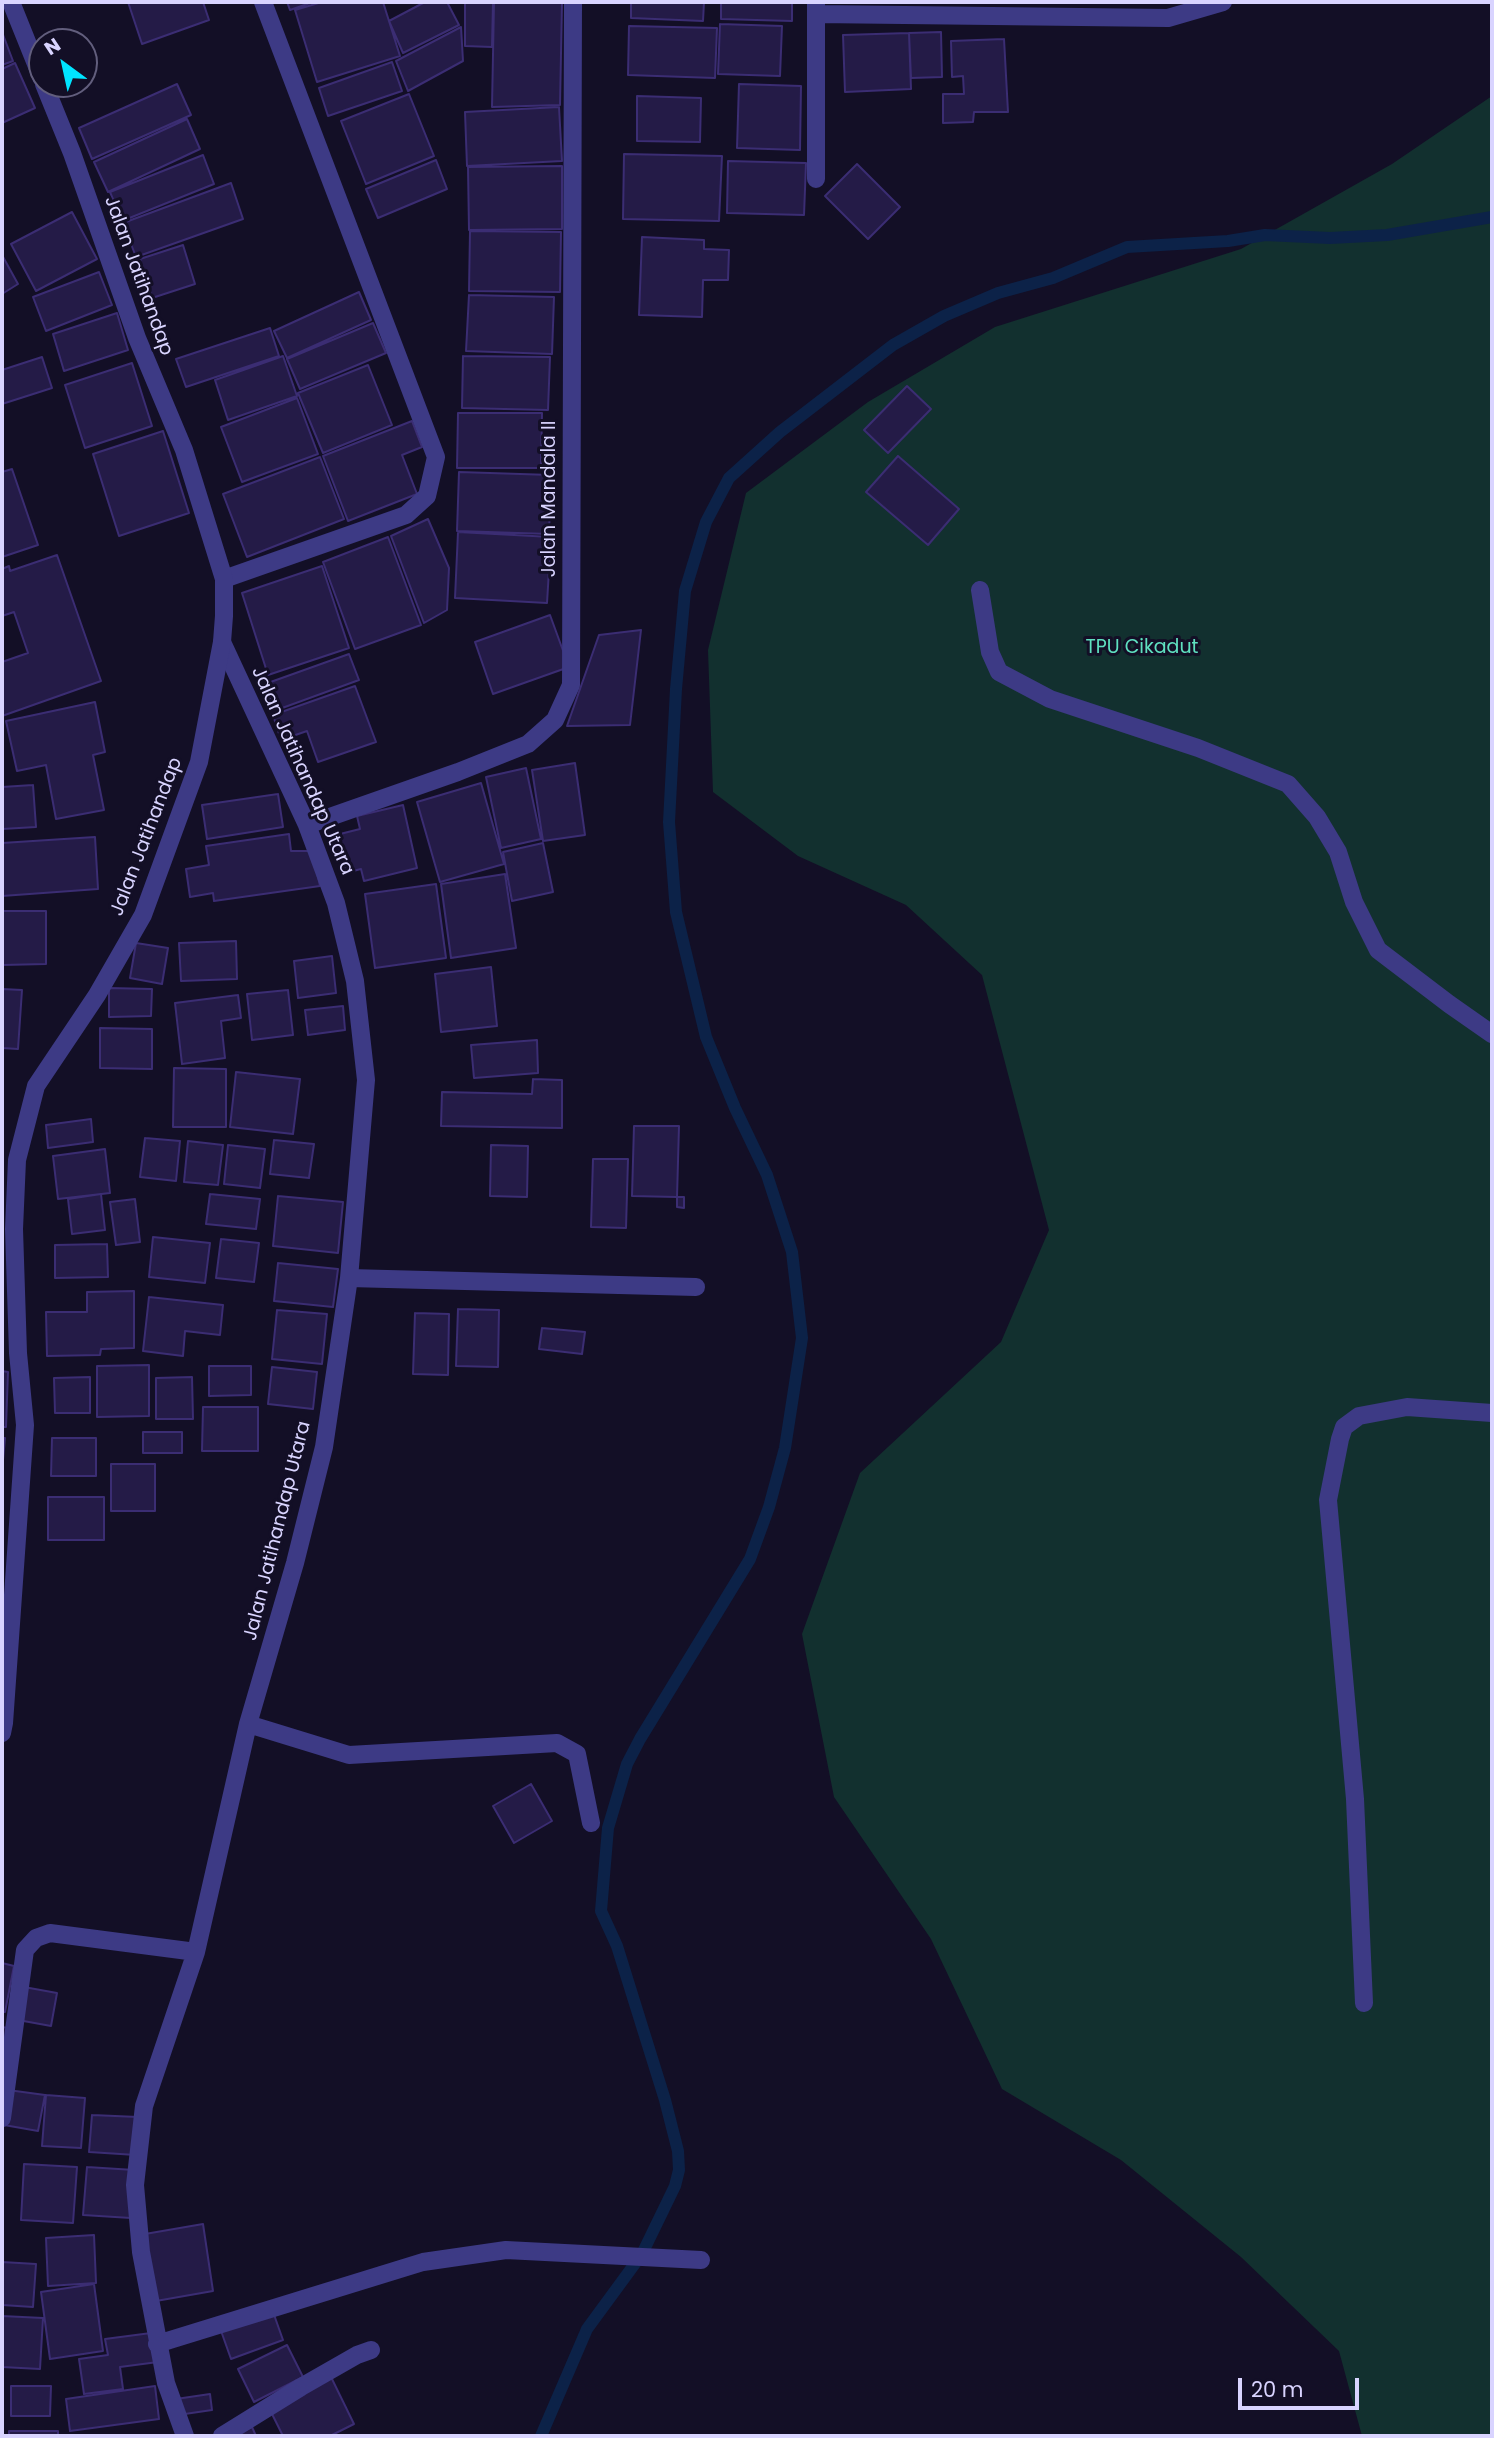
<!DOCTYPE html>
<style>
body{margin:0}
#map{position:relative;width:1494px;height:2438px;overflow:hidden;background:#130f26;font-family:Poppins,sans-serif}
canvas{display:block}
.frame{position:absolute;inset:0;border:4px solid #d9d4ff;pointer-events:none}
.north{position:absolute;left:28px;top:28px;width:70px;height:70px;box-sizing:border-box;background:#130f26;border:2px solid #625e7d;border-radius:50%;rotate:327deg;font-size:19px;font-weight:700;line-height:28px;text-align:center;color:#d9d4ff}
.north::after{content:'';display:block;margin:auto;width:24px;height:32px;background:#00e5ff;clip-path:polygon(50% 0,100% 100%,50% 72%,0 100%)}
.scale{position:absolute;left:1238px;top:2378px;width:121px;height:32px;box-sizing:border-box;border:4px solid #d9d4ff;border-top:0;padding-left:9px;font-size:21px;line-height:24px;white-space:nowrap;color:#d9d4ff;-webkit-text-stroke:5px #130f26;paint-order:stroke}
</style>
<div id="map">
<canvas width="1494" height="2438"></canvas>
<div class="frame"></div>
<div class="north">N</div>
<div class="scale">20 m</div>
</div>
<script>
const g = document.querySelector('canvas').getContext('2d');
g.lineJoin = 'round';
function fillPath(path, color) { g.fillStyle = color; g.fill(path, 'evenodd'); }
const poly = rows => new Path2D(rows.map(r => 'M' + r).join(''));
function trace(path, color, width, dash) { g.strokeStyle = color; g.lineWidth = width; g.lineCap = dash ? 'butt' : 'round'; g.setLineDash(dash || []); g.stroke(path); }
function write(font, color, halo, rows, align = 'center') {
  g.font = font + ' Poppins,sans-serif'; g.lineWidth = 6; g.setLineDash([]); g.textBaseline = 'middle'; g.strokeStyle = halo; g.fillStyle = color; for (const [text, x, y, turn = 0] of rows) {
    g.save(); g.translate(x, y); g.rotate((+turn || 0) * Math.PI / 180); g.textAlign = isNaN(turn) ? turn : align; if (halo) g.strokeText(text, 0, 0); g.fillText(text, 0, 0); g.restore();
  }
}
const green = poly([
 [1492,96,1492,2436,1362,2436,1339,2351,1241,2257,1121,2160,1002,2089,931,1939,834,1797,802,1634,860,1473,1001,1342,1049,1230,982,975,906,905,798,856,713,792,708,650,746,493,868,402,995,327,1241,249,1392,164]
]);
const stream = poly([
 [541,2436,587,2329,642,2254,675,2186,679,2170,678,2151,665,2100,617,1946,601,1911,608,1828,627,1764,640,1739,750,1559,769,1507,785,1448,802,1338,792,1252,767,1175,735,1108,706,1037,676,912,669,822,676,689,685,591,706,522,729,478,780,432,893,345,944,316,998,293,1053,278,1127,247,1228,241,1265,235,1330,238,1387,235,1492,217]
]);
const building = poly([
 [128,2,203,2,209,20,142,44,128,2],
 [287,2,313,2,290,10,287,2],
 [322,2,383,2,400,56,317,82,295,10,322,2],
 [425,2,447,2,459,25,403,53,389,21,425,2],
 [465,2,493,2,492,47,465,46,465,2],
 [494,2,562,2,560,105,492,107,494,2],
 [631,2,704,2,703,21,631,18,631,2],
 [721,2,792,2,792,21,721,19,721,2],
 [720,24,782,26,780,76,718,74,720,24],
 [629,26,717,28,715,78,628,75,629,26],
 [461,27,463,61,408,91,396,61,461,27],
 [2,32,13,61,2,65,2,32],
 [941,32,942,77,911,78,909,33,941,32],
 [909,33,911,89,845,92,843,35,909,33],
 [1004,39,1008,112,974,112,973,122,943,123,943,94,964,94,963,76,952,77,951,41,1004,39],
 [392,62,402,91,328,116,319,88,392,62],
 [15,63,35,108,2,123,2,69,15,63],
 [177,84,191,115,92,159,79,128,177,84],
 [739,84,801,86,800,150,737,148,739,84],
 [409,94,434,156,366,184,341,121,409,94],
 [637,96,701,98,700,142,637,141,637,96],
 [559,107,562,161,467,166,465,112,559,107],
 [187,119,200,149,108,192,94,162,187,119],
 [624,154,722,156,719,221,623,219,624,154],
 [203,155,214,184,122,221,110,192,203,155],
 [436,160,447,189,378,218,366,189,436,160],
 [728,161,806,163,804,215,727,213,728,161],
 [857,164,900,207,868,239,825,196,857,164],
 [562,166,562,229,469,230,468,167,562,166],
 [231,183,243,219,136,257,123,223,231,183],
 [72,212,97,259,36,291,11,244,72,212],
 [470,231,561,232,560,292,469,291,470,231],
 [642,237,704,240,704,249,729,250,728,280,703,280,702,317,639,315,642,237],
 [183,245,195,284,152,298,140,259,183,245],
 [2,255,18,284,2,294,2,255],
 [99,272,112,305,46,331,33,297,99,272],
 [359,292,371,320,287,358,274,331,359,292],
 [469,295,554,297,552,354,466,351,469,295],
 [117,313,128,350,64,371,53,334,117,313],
 [373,323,386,353,300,389,287,359,373,323],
 [270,328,279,356,186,387,176,359,270,328],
 [283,356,297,396,228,420,215,380,283,356],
 [463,356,550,357,548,410,462,408,463,356],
 [42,357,52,388,2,404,2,370,42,357],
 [132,363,152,426,85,448,65,385,132,363],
 [368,365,392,425,323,453,298,393,368,365],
 [907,386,931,409,888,453,864,430,907,386],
 [297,398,318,454,242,482,221,427,297,398],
 [458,413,542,413,541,468,457,468,458,413],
 [412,421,422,447,402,455,417,494,348,521,323,456,412,421],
 [163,431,189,513,119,536,93,454,163,431],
 [898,456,959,509,928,545,866,492,898,456],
 [320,457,344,519,247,557,223,494,320,457],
 [12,469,38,545,2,557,2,472,12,469],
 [459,472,551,475,549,534,457,531,459,472],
 [428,519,449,568,447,610,424,623,391,536,428,519],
 [458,532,551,537,547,603,455,598,458,532],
 [388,537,421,625,355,649,323,562,388,537],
 [57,555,101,681,2,716,2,662,28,653,14,612,2,616,2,569,9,566,10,571,57,555],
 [322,566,349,648,268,675,242,593,322,566],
 [550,615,569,667,493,694,475,642,550,615],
 [641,630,630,725,567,726,599,635,641,630],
 [349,654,359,680,274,711,265,684,349,654],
 [355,686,376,742,318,762,307,731,281,740,273,715,355,686],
 [95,702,105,752,93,755,104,810,56,819,46,765,17,771,6,721,95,702],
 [575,763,585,835,543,841,532,770,575,763],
 [526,768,541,839,501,848,486,777,526,768],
 [481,783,504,864,440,882,417,802,481,783],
 [33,785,36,827,2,829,2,787,33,785],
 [278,794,283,827,207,839,202,805,278,794],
 [403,805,417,868,364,881,361,869,345,873,336,835,360,829,357,816,403,805],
 [289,834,291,851,312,851,320,886,214,901,213,893,190,897,186,869,209,865,206,846,289,834],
 [95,837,98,889,2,896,2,843,95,837],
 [543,843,553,892,512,901,503,852,543,843],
 [505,874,516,948,451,958,441,884,505,874],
 [436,884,446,958,375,968,365,894,436,884],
 [2,911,46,911,46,964,2,965,2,911],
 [236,941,237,979,181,981,179,943,236,941],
 [136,943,168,948,162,984,130,978,136,943],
 [332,956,336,993,298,998,294,961,332,956],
 [491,967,497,1026,441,1032,435,974,491,967],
 [109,988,152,989,151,1016,109,1017,109,988],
 [2,989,22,990,18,1049,2,1048,2,989],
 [288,990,293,1035,252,1040,247,994,288,990],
 [238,995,241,1018,221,1021,225,1058,182,1064,175,1003,238,995],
 [343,1006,345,1030,308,1035,305,1010,343,1006],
 [100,1028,152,1029,152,1069,100,1068,100,1028],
 [537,1040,538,1073,474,1078,471,1045,537,1040],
 [174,1068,226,1069,226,1127,173,1127,174,1068],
 [236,1072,300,1079,293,1134,230,1127,236,1072],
 [533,1079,562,1080,562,1128,441,1126,442,1092,532,1094,533,1079],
 [91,1119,93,1142,48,1148,46,1125,91,1119],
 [634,1126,679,1126,677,1197,632,1196,634,1126],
 [145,1138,180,1141,176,1181,140,1177,145,1138],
 [274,1140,314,1144,309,1178,270,1174,274,1140],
 [188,1141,223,1145,218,1185,184,1182,188,1141],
 [228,1145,265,1149,260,1188,224,1184,228,1145],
 [491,1145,528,1146,527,1197,490,1196,491,1145],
 [105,1149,110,1193,58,1199,53,1156,105,1149],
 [593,1159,628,1159,626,1228,591,1227,593,1159],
 [101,1194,105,1230,72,1234,68,1199,101,1194],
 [210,1194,260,1199,256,1229,206,1224,210,1194],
 [278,1196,343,1202,338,1253,273,1246,278,1196],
 [677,1197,684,1197,684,1208,677,1207,677,1197],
 [135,1199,140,1242,116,1245,110,1202,135,1199],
 [153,1237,210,1243,205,1283,149,1277,153,1237],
 [221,1239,259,1243,254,1282,216,1278,221,1239],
 [107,1244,108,1277,55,1278,55,1245,107,1244],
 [278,1263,338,1269,333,1307,274,1301,278,1263],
 [134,1291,134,1348,101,1349,100,1355,47,1356,46,1312,87,1312,87,1292,134,1291],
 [149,1297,223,1305,220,1335,185,1331,183,1356,143,1351,149,1297],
 [458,1309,499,1310,498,1367,456,1366,458,1309],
 [277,1310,327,1314,322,1364,272,1359,277,1310],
 [415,1313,449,1314,448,1375,413,1374,415,1313],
 [542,1328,585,1332,582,1354,539,1349,542,1328],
 [149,1365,149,1416,97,1417,97,1366,149,1365],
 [209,1366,251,1366,251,1395,209,1396,209,1366],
 [272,1367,317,1372,313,1409,268,1404,272,1367],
 [2,1371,8,1372,6,1427,2,1427,2,1371],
 [90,1377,90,1413,55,1413,54,1378,90,1377],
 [192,1377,193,1419,156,1419,156,1378,192,1377],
 [203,1407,258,1407,258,1451,202,1451,203,1407],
 [143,1432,182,1432,182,1453,143,1453,143,1432],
 [2,1438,5,1438,2,1471,2,1438],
 [52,1438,96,1438,96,1476,51,1476,52,1438],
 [111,1464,155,1464,155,1511,111,1511,111,1464],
 [48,1497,104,1497,104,1540,48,1540,48,1497],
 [531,1784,552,1821,514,1843,493,1806,531,1784],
 [2,1963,14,1966,5,2012,2,2012,2,1963],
 [24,1987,57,1993,51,2026,18,2020,24,1987],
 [2,2027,8,2028,2,2063,2,2027],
 [8,2090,45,2095,38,2131,4,2125,8,2090],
 [46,2095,85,2098,81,2148,42,2146,46,2095],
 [92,2115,138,2117,136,2155,89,2152,92,2115],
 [24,2164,77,2167,73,2223,21,2220,24,2164],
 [87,2167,134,2170,131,2218,83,2215,87,2167],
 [203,2224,213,2291,156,2301,145,2234,203,2224],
 [94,2235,96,2283,48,2286,46,2238,94,2235],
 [2,2262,36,2264,33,2307,2,2305,2,2262],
 [94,2284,103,2351,50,2359,41,2292,94,2284],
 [272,2309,283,2340,231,2359,220,2328,272,2309],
 [2,2316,43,2318,40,2369,2,2367,2,2316],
 [151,2333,158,2362,120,2367,123,2389,84,2394,79,2359,108,2355,105,2339,151,2333],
 [287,2345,303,2377,254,2402,238,2369,287,2345],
 [331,2377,354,2424,330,2436,283,2436,269,2408,331,2377],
 [11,2386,51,2386,50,2416,11,2416,11,2386],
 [155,2386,159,2419,70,2431,66,2399,155,2386],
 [210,2394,212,2410,178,2415,176,2399,210,2394],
 [252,2427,256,2436,232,2436,252,2427],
 [9,2431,58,2431,58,2436,9,2436,9,2431]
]);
const service = poly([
 [980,590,990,652,999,672,1050,699,1198,748,1288,784,1317,817,1338,852,1354,902,1378,950,1449,1004,1492,1034],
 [1364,2003,1355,1799,1328,1500,1340,1439,1344,1427,1359,1416,1407,1407,1492,1413]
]);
const minor = poly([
 [816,2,816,179],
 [816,14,1168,18,1223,2],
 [224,579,406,515,427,496,436,457,263,2],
 [307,825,458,772,528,744,555,720,571,685,573,2],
 [349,1278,696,1287],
 [248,1724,349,1755,557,1743,577,1754,591,1823],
 [2,2118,25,1950,36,1938,50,1933,196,1952],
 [157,2344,423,2262,506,2250,701,2260],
 [185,2436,166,2383,141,2252,135,2185,144,2106,196,1952,248,1724,295,1563,324,1447,349,1278,366,1080,355,981,336,903,307,825,222,642],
 [222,2436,301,2387,357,2355,371,2350]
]);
const tertiary = poly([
 [11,2,42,79],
 [2,1733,4,1723,25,1425,18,1353,14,1229,17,1160,36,1086,97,995,143,915,199,762,222,642,224,616,224,579,184,450,137,338,72,153,44,84]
]);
const streetNames = [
 ["Jalan Jatihandap",138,276,70],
 ["Jalan Mandala II",550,499,-90],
 ["Jalan Jatihandap Utara",302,771,66],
 ["Jalan Jatihandap",147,837,-69],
 ["Jalan Jatihandap Utara",278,1531,-76]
];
const parkNames = [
 ["TPU Cikadut",1142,648]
];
fillPath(green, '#12302f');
trace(stream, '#0c2248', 12);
fillPath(building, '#241b47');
trace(building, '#3b2d73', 2);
trace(service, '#3d3a85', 18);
trace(minor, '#3d3a85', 18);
trace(tertiary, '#3d3a85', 18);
write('19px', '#d9d4ff', '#130f26', streetNames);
write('19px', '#5fe0c0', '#130f26', parkNames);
</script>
